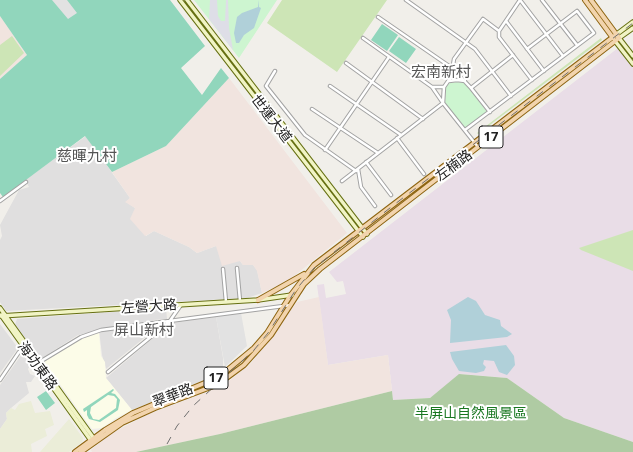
<!DOCTYPE html>
<meta charset="utf-8">
<style>
body{margin:0}
canvas{display:block;background:#f1efea}
</style>
<canvas width="633" height="452"></canvas>
<script>
const g = document.querySelector('canvas').getContext('2d');
g.lineJoin = 'round';
function fillPath(path, color) { g.fillStyle = color; g.fill(path, 'evenodd'); }
const poly = rows => new Path2D(rows.map(r => 'M' + r).join(''));
function trace(path, color, width, dash) { g.strokeStyle = color; g.lineWidth = width; g.lineCap = dash ? 'butt' : 'round'; g.setLineDash(dash || []); g.stroke(path); }
function write(font, color, halo, rows, align = 'center') {
  g.font = font + ' "Open Sans","Noto Sans TC",sans-serif'; g.lineWidth = 4; g.setLineDash([]); g.textBaseline = 'middle'; g.strokeStyle = halo; g.fillStyle = color; for (const [text, x, y, turn = 0] of rows) {
    g.save(); g.translate(x, y); g.rotate((+turn || 0) * Math.PI / 180); g.textAlign = isNaN(turn) ? turn : align; if (halo) g.strokeText(text, 0, 0); g.fillText(text, 0, 0); g.restore();
  }
}
const residential = poly([
 [86,136,130,198,126,202,135,208,146,236,154,231,189,247,197,253,216,246,240,261,243,265,253,265,257,270,262,293,247,298,6,311,0,302,0,240,2,236,0,225,19,190,29,187,25,180],
 [166,308,167,319,153,320,154,330,106,369,102,355,99,330,78,335,42,358,38,358,15,325,17,319],
 [216,317,223,358,223,368,214,376,132,410,106,378,171,323],
 [0,324,18,348,0,373],
 [22,354,25,355,31,364,28,369,30,374,35,376,31,382,26,382,29,393,11,408,6,413,7,419,0,429,0,385]
]);
const industrial = poly([
 [618,48,633,68,633,442,564,418,507,378,460,374,430,398,393,400,388,355,328,365,317,285,324,284,326,298,346,294,343,281,337,282,329,272]
]);
const education = poly([
 [99,333,101,356,105,362,106,378,132,410,116,418,102,428,92,429,44,362,81,339]
]);
const military = poly([
 [0,16,27,55,0,79],
 [229,78,347,233,288,281,262,293,257,271,253,265,243,265,240,261,222,266,216,246,197,253,189,247,154,231,145,236,130,219,135,208,125,202,130,198,112,172,166,146],
 [319,297,328,365,388,355,392,391,220,434,136,452,92,452,91,450,110,434,149,414,223,386,251,363,297,302]
]);
const farmland = poly([
 [31,401,35,413,50,411,54,425,45,429,47,436,31,444,32,452,0,452,0,429,7,419,6,413,11,408,15,410,19,404],
 [69,419,83,438,82,442,69,452,40,452]
]);
const grass = poly([
 [282,0,387,0,337,72,267,23],
 [12,36,24,53,0,76,0,45],
 [601,38,602,40,478,134,477,133],
 [633,230,633,271,581,250,579,248]
]);
const forest = poly([
 [459,374,507,378,564,418,633,442,633,452,136,452,220,434,392,391,393,400,430,398]
]);
const park = poly([
 [194,0,277,0,239,58],
 [457,82,465,83,487,112,465,128,445,103,446,86,450,83]
]);
const pitch = poly([
 [0,0,170,0,205,46,181,68,202,95,221,68,229,78,166,146,112,172,85,136,3,197,0,193,0,79,27,55,0,16],
 [382,24,398,35,387,51,371,40],
 [399,37,416,49,406,63,389,51],
 [113,389,114,390,111,393,115,394,120,400,118,410,100,422,89,419,87,415,87,410,84,412,83,409],
 [108,395,114,396,117,399,116,408,99,420,93,419,90,413,91,407],
 [46,391,55,403,46,410,37,397]
]);
const parking = poly([
 [52,0,67,0,77,13,68,19],
 [241,313,247,346,225,367,216,317]
]);
const plaza = poly([
 [210,0,217,0,218,16,221,21,225,21,226,0,228,0,229,28,233,50,209,19]
]);
const water = poly([
 [259,0,259,7,261,8,254,28,244,35,239,43,236,43,234,33,237,17,242,13,258,7],
 [468,297,476,301,485,315,500,320,501,326,512,334,507,337,450,343,451,320,447,310],
 [506,345,514,356,515,365,507,375,499,372,494,361,484,360,483,364,486,367,484,371,476,373,459,371,452,359,450,352]
]);
const street = poly([
 [406,0,475,49,511,96],
 [520,0,563,56],
 [542,0,577,45],
 [378,17,452,68,471,88,490,112],
 [506,21,544,71],
 [499,31,499,37,532,80],
 [363,38,432,87,444,87],
 [346,63,423,119],
 [275,71,266,86,305,135,356,171],
 [449,81,457,80,465,81],
 [330,86,401,135],
 [471,88,513,55],
 [312,109,378,153],
 [465,130,594,33,577,11,527,49],
 [397,138,424,174],
 [478,147,443,103,444,87,451,77,454,59,483,19,499,31,520,0],
 [325,150,389,57],
 [366,162,391,195],
 [358,169,361,187,375,206],
 [342,181,443,103,432,87],
 [0,201,26,182],
 [237,268,240,301],
 [223,269,226,302],
 [38,363,81,337,101,330,291,305],
 [108,372,169,322,181,305],
 [0,380,19,352,25,348]
]);
const secondary = poly([
 [180,0,363,237],
 [187,0,367,234],
 [633,28,619,38,633,56],
 [617,34,633,22],
 [615,41,633,64],
 [0,308,95,440],
 [1,315,92,442],
 [0,316,258,300,292,295]
]);
const primary = poly([
 [585,0,613,38],
 [258,300,304,274],
 [75,452,105,430,133,413,219,377,254,348,267,333,290,296,314,265,617,34],
 [81,452,122,423,155,408,211,387,221,382,244,365,271,335,304,284,320,269,619,38,591,0]
]);
const rail = poly([
 [167,444,177,426,193,406,254,350,268,333,295,291,314,268,395,204,633,23]
]);
const shields = [
 [491,137,24],
 [216,378,24]
];
const shieldNames = [
 ["17",491,137],
 ["17",216,378]
];
const streetNames = [
 ["世運大道",271,119,52],
 ["左楠路",454,166,-37],
 ["左營大路",149,307,-4],
 ["海功東路",37,366,54],
 ["翠華路",173,396,-21]
];
const parkNames = [
 ["半屏山自然風景區",471,414]
];
const neighbourhoodNames = [
 ["宏南新村",441,73],
 ["慈暉九村",87,157],
 ["屏山新村",144,331]
];
fillPath(residential, '#e0dfdf');
fillPath(industrial, '#e9dde7');
fillPath(education, '#fcfce8');
fillPath(military, '#f1e4df');
fillPath(farmland, '#ebedd8');
fillPath(grass, '#cde5b6');
fillPath(forest, '#afcba3');
fillPath(park, '#cdf5d0');
fillPath(pitch, '#91d6bc');
fillPath(parking, '#e2e2e2');
fillPath(plaza, '#dedee7');
fillPath(water, '#b0d0d9');
trace(street, '#a3a3a3', 4.5);
trace(secondary, '#667012', 5.5);
trace(primary, '#8e6511', 6);
trace(street, '#fff', 2.5);
trace(secondary, '#f1f4c5', 3.5);
trace(primary, '#f2d4ad', 4);
trace(rail, '#707070', 1, [8, 8]);
for (const [x, y, w] of shields) { const box = new Path2D(); box.roundRect(x - w / 2, y - 11, w, 22, 3); g.fillStyle = '#fff'; g.fill(box); trace(box, '#222', 1); }
write('bold 13px', '#222', null, shieldNames);
write('14px', '#222', '#fff', streetNames);
write('14px', '#197721', '#fff', parkNames);
write('15px', '#555', '#fff', neighbourhoodNames);
</script>
